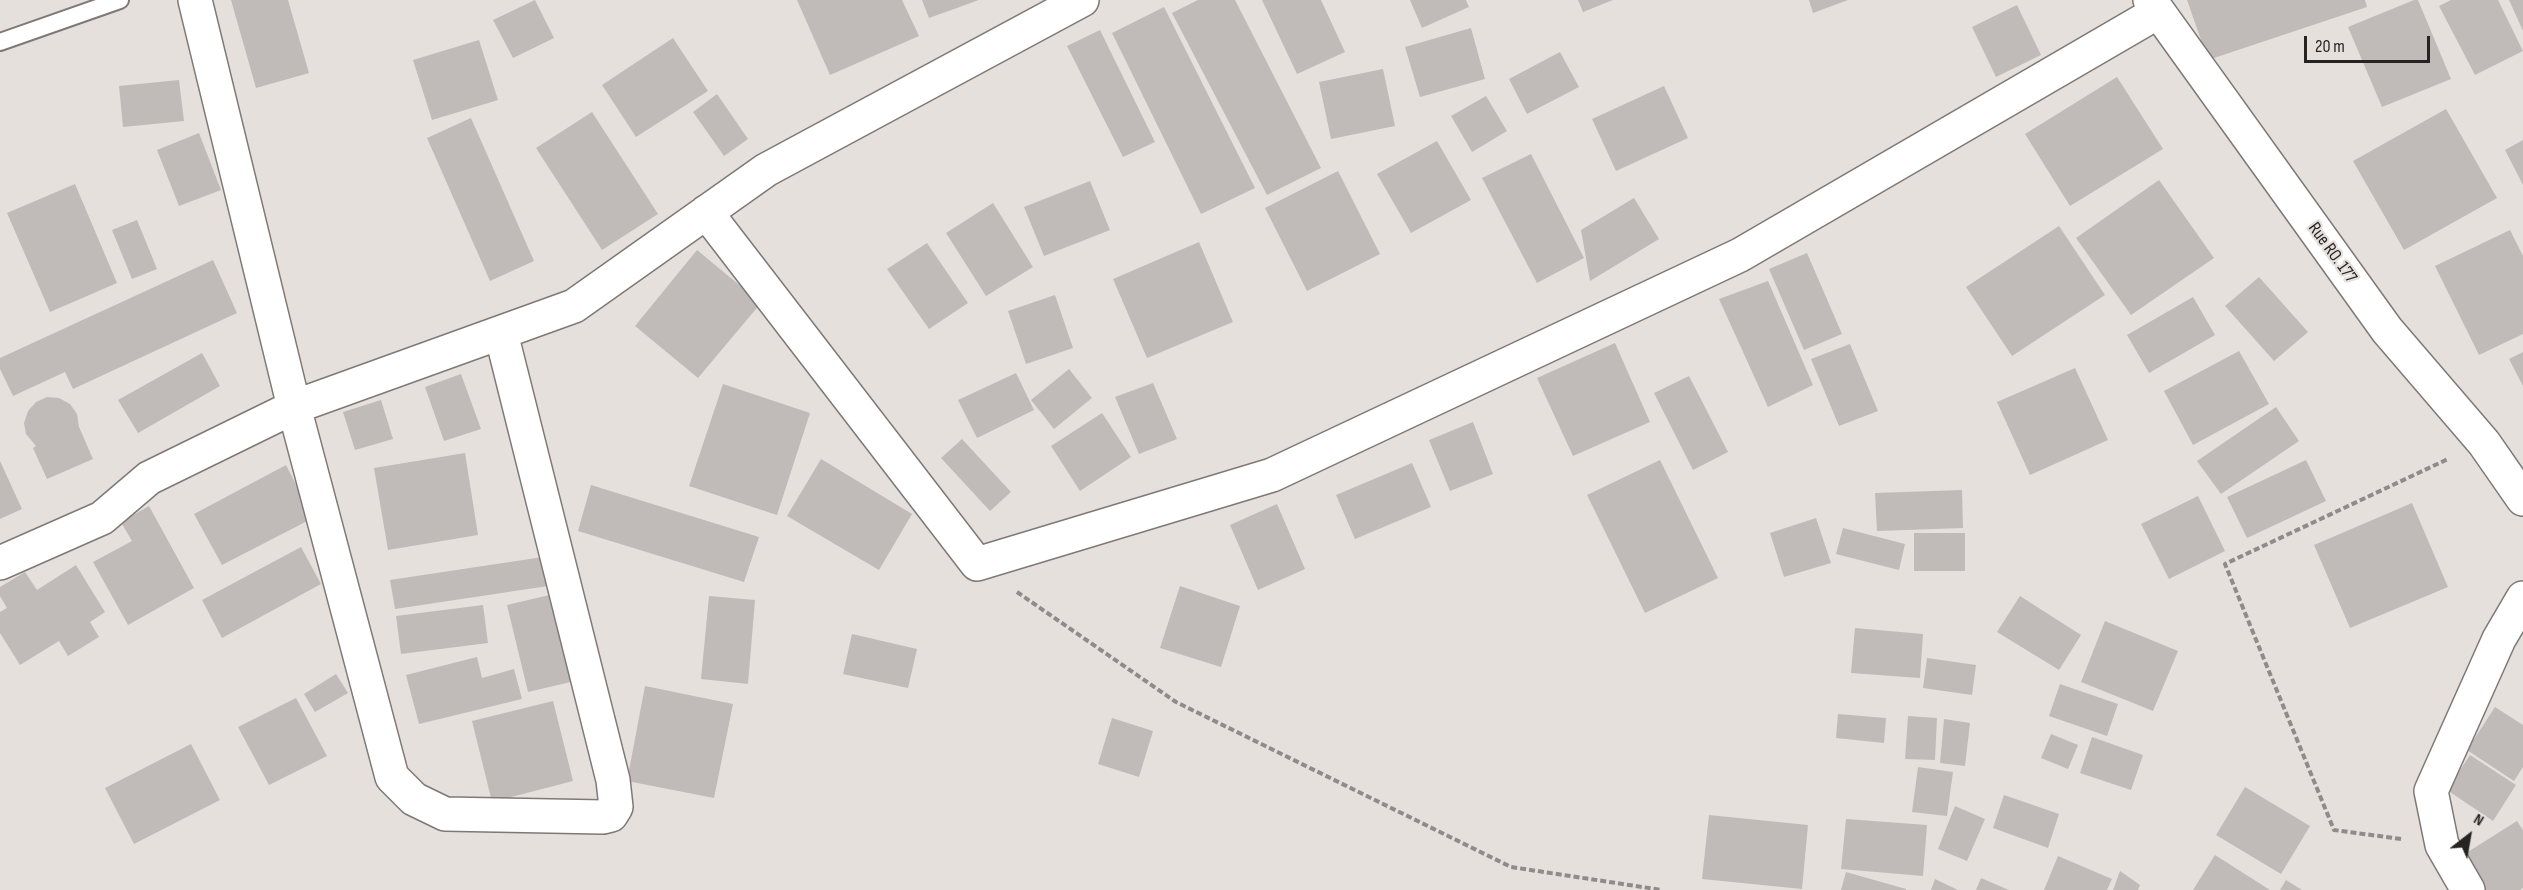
<!DOCTYPE html>
<style>
body{margin:0}
#map{position:relative;width:2523px;height:890px;overflow:hidden;background:#e6e0dd;font-family:"Sofia Sans Condensed",sans-serif}
canvas{display:block}
.north{position:absolute;left:2439px;top:806px;width:60px;height:60px;-webkit-text-stroke:4px #e6e0dd;paint-order:stroke;rotate:31deg;font-size:16px;font-weight:700;line-height:24px;text-align:center;color:#262423}
.north::after{content:'';display:block;margin:auto;width:21px;height:27px;background:#262423;clip-path:polygon(50% 0,100% 100%,50% 72%,0 100%)}
.scale{position:absolute;left:2304px;top:36px;width:126px;height:27px;box-sizing:border-box;border:3px solid #262423;border-top:0;padding-left:8px;font-size:18px;line-height:21px;white-space:nowrap;color:#262423;-webkit-text-stroke:4px #e6e0dd;paint-order:stroke}
</style>
<div id="map">
<canvas width="2523" height="890"></canvas>
<div class="north">N</div>
<div class="scale">20 m</div>
</div>
<script>
const g = document.querySelector('canvas').getContext('2d');
g.lineJoin = 'round';
function fillPath(path, color) { g.fillStyle = color; g.fill(path, 'evenodd'); }
const poly = rows => new Path2D(rows.map(r => 'M' + r).join(''));
function trace(path, color, width, dash) { g.strokeStyle = color; g.lineWidth = width; g.lineCap = dash ? 'butt' : 'round'; g.setLineDash(dash || []); g.stroke(path); }
function write(font, color, halo, rows, align = 'center') {
  g.font = font + ' "Sofia Sans Condensed",sans-serif'; g.lineWidth = 4.5; g.setLineDash([]); g.textBaseline = 'middle'; g.strokeStyle = halo; g.fillStyle = color; for (const [text, x, y, turn = 0] of rows) {
    g.save(); g.translate(x, y); g.rotate((+turn || 0) * Math.PI / 180); g.textAlign = isNaN(turn) ? turn : align; if (halo) g.strokeText(text, 0, 0); g.fillText(text, 0, 0); g.restore();
  }
}
const building = poly([
 [231,0,288,0,309,73,256,88],
 [535,0,554,38,513,58,493,20],
 [797,0,902,0,919,36,830,75],
 [922,0,979,0,929,18],
 [1198,0,1235,0,1321,168,1267,195,1172,13],
 [1262,0,1321,0,1345,52,1297,74],
 [1410,0,1466,0,1469,7,1422,28],
 [1578,0,1613,0,1583,12],
 [1809,0,1848,0,1813,13],
 [2187,0,2365,0,2367,7,2208,60],
 [2414,0,2418,0,2451,79,2382,107,2348,27],
 [2451,0,2498,0,2523,51,2475,75,2439,6],
 [2509,0,2523,0,2523,31],
 [2017,5,2041,55,1996,77,1972,27],
 [1164,7,1255,188,1201,214,1112,33],
 [1471,28,1485,79,1420,97,1405,47],
 [1100,30,1155,142,1123,157,1067,46],
 [673,38,708,91,636,137,602,85],
 [479,40,498,100,432,120,413,60],
 [1560,52,1579,87,1527,114,1509,79],
 [1383,69,1395,126,1331,139,1319,82],
 [2117,77,2163,149,2070,206,2025,134],
 [179,80,184,121,123,127,119,86],
 [1664,86,1688,138,1616,171,1592,119],
 [717,94,748,139,724,156,693,112],
 [1486,96,1507,131,1472,152,1451,116],
 [2446,109,2497,198,2404,250,2353,161],
 [592,112,658,214,602,250,536,148],
 [471,118,534,261,490,281,427,138],
 [199,133,221,190,179,206,157,150],
 [2523,140,2523,185,2505,150],
 [1437,141,1471,200,1411,233,1377,174],
 [1531,154,1584,258,1537,283,1482,178],
 [1338,171,1380,254,1307,291,1265,208],
 [2159,180,2214,258,2131,315,2076,238],
 [1090,181,1110,230,1044,256,1024,207],
 [75,184,117,283,50,312,7,213],
 [1634,198,1659,239,1590,281,1581,230],
 [993,203,1033,267,986,296,946,233],
 [137,220,157,269,132,279,112,230],
 [2059,226,2105,295,2012,356,1966,287],
 [2510,230,2523,256,2523,334,2479,355,2435,266],
 [1199,242,1233,322,1147,358,1113,279],
 [927,243,968,303,929,329,887,269],
 [697,250,761,303,698,378,635,326],
 [1807,253,1842,334,1804,350,1769,269],
 [213,260,237,313,73,389,65,372,13,396,0,369,0,358],
 [2259,277,2308,332,2274,361,2225,306],
 [1768,281,1813,385,1768,407,1719,299],
 [1055,295,1073,348,1026,364,1008,311],
 [2193,297,2215,335,2149,373,2127,335],
 [1615,343,1650,422,1573,456,1537,378],
 [1850,344,1878,411,1839,426,1811,359],
 [2239,351,2269,404,2193,445,2164,391],
 [2523,352,2523,386,2509,359],
 [202,353,220,386,138,433,118,400],
 [2075,368,2108,440,2030,475,1997,402],
 [1069,369,1092,398,1054,429,1031,400],
 [1016,373,1034,410,977,438,958,400],
 [461,374,481,429,444,441,425,387],
 [1689,376,1728,452,1693,470,1654,393],
 [1153,383,1177,439,1139,454,1115,397],
 [723,384,810,413,777,515,689,486],
 [47,397,59,398,70,404,77,414,79,427,93,459,47,479,33,448,36,446,26,434,24,423,28,411,36,402],
 [381,400,393,439,355,450,343,412],
 [2276,407,2299,441,2221,494,2197,461],
 [1102,413,1131,457,1080,491,1051,446],
 [1473,422,1493,474,1450,491,1429,440],
 [962,439,1011,492,990,511,941,458],
 [465,453,478,535,388,550,374,468],
 [821,459,912,514,879,570,787,516],
 [1660,460,1718,578,1645,613,1587,495],
 [2306,460,2326,501,2247,538,2227,497],
 [0,461,22,509,0,519],
 [1412,463,1431,507,1355,539,1336,495],
 [286,465,313,518,222,565,194,514],
 [591,485,759,537,744,582,578,531],
 [1962,490,1963,528,1877,531,1875,493],
 [2198,496,2225,551,2169,579,2141,524],
 [2412,503,2448,587,2350,628,2314,545],
 [1277,504,1305,569,1258,590,1230,525],
 [149,506,194,588,128,625,93,562,132,541,121,522],
 [1816,518,1831,563,1784,577,1770,533],
 [1843,528,1905,544,1899,570,1836,554],
 [1914,533,1965,533,1965,571,1914,571],
 [301,547,321,584,222,638,202,600],
 [543,557,548,586,395,609,390,580],
 [76,565,105,612,90,622,99,637,68,656,59,641,20,665,0,633,0,612,7,608,0,596,0,587,25,572,37,590],
 [1180,586,1240,606,1221,667,1160,648],
 [558,593,579,680,528,692,507,605],
 [709,596,755,600,748,684,701,679],
 [2020,596,2081,635,2059,670,1997,632],
 [483,605,488,643,401,654,396,616],
 [2105,621,2178,651,2153,711,2081,682],
 [1855,628,1923,634,1920,678,1851,673],
 [852,634,917,649,908,688,843,674],
 [477,657,482,678,514,669,522,699,419,724,406,675],
 [1927,658,1976,665,1972,695,1923,688],
 [336,674,348,693,315,712,304,694],
 [2060,684,2118,704,2107,736,2049,716],
 [645,686,733,704,714,798,627,781],
 [296,698,327,756,269,785,238,727],
 [553,701,573,781,492,802,472,721],
 [2495,707,2523,725,2523,767,2514,781,2467,750],
 [1838,714,1886,718,1884,743,1836,738],
 [1908,716,1937,718,1935,760,1905,759],
 [1112,718,1153,731,1139,777,1098,764],
 [1944,719,1970,723,1965,766,1940,763],
 [2051,734,2078,745,2068,769,2041,758],
 [2092,737,2143,755,2131,790,2080,773],
 [191,744,220,800,134,844,105,788],
 [2470,755,2516,785,2493,821,2447,790],
 [1918,767,1953,772,1947,816,1912,812],
 [2245,787,2310,826,2281,874,2216,835],
 [2004,795,2059,814,2048,848,1993,828],
 [1955,806,1985,819,1967,861,1938,849],
 [1709,815,1808,825,1802,889,1702,879],
 [1846,819,1927,825,1923,876,1841,869],
 [2517,821,2523,830,2523,888,2520,890,2485,890,2463,855],
 [2215,855,2270,890,2193,890],
 [2058,856,2112,879,2107,890,2044,890],
 [2120,871,2140,885,2138,890,2113,890],
 [1846,872,1906,889,1906,890,1841,890],
 [1981,878,2009,890,1976,890],
 [1935,879,1958,890,1931,890],
 [2286,880,2302,890,2280,890]
]);
const path = poly([
 [1017,592,1176,702,1511,867,1662,890],
 [2401,839,2334,830,2225,564,2448,459]
]);
const service = poly([
 [0,42,120,0]
]);
const minor = poly([
 [195,0,294,407,392,777,414,799,445,814,603,817,611,815,616,807,613,780,501,333],
 [2150,0,2387,330,2484,443,2523,499],
 [706,212,977,564,1272,475,1740,255,2158,12],
 [0,563,102,518,149,478,294,407,574,306,766,170,1082,0],
 [2468,890,2442,845,2431,791,2499,639,2523,598]
]);
const streetNames = [
 ["Rue RO. 177",2332,253,54]
];
fillPath(building, '#c0bab8');
trace(service, '#7e7976', 20);
trace(minor, '#7e7976', 36);
trace(path, '#8f8b89', 4, [6, 3]);
trace(service, '#fff', 16);
trace(minor, '#fff', 33);
write('18px', '#262423', '#e6e0dd', streetNames);
</script>
